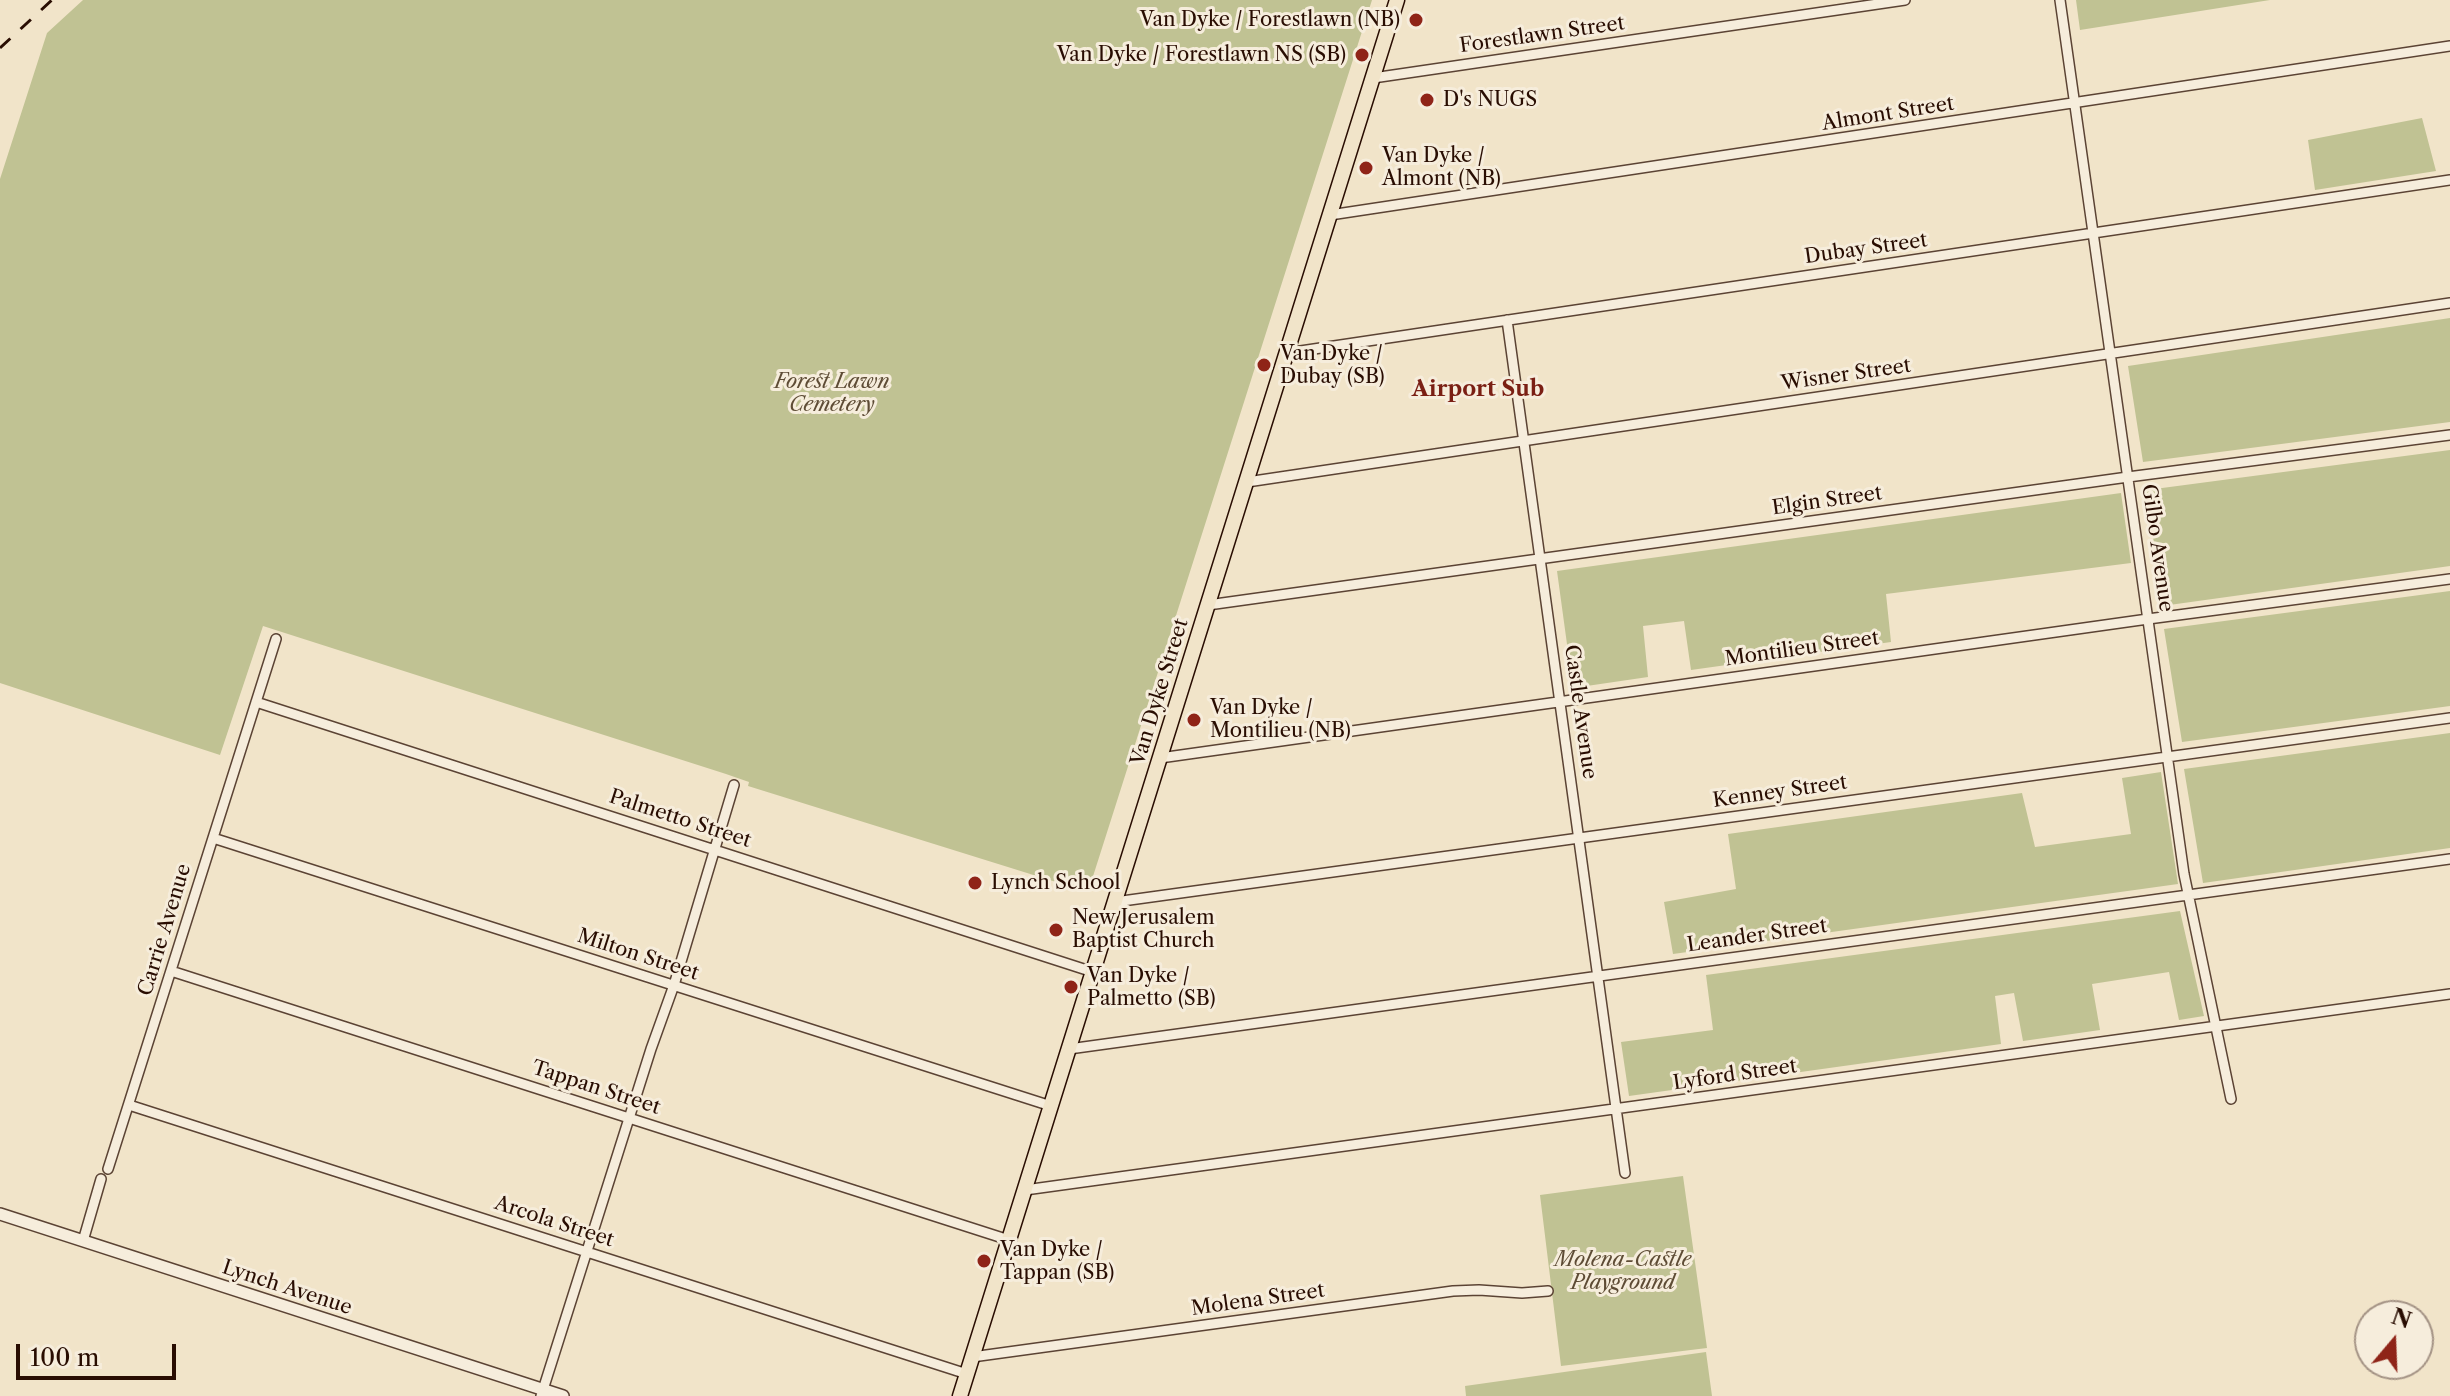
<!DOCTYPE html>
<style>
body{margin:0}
#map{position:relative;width:2450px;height:1396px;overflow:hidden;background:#f1e4c9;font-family:"Libre Caslon Text",serif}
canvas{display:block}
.north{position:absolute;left:2354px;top:1300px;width:80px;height:80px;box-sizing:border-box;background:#f6eddc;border:2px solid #a49385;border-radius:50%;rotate:19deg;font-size:22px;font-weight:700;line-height:32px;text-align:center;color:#290d02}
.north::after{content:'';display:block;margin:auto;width:28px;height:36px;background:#8f2418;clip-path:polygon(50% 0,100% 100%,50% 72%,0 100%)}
.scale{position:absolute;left:16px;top:1344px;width:160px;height:36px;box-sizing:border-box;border:4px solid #290d02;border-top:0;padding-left:10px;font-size:24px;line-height:28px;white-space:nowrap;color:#290d02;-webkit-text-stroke:6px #f6eddc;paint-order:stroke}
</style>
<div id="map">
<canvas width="2450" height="1396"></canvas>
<div class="north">N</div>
<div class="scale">100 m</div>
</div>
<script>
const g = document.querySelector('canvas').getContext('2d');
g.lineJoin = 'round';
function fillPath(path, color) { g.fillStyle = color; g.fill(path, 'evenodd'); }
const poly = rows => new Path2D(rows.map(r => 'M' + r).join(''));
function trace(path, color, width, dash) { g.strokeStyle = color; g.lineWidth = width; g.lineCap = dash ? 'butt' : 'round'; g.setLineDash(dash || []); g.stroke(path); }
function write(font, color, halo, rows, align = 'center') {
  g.font = font + ' "Libre Caslon Text",serif'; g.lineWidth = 6; g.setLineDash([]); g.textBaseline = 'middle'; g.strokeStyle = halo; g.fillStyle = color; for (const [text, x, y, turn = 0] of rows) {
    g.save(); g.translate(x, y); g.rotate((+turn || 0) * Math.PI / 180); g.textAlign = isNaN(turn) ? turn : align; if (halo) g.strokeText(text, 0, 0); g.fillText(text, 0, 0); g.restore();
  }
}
const green = poly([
 [83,0,1372,0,1088,892,748,786,749,782,726,774,263,626,220,755,0,683,0,179,47,33],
 [2076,0,2270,0,2080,30],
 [2422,118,2436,171,2315,190,2308,140],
 [2450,318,2450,422,2143,462,2128,366],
 [2450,450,2450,566,2162,606,2147,490],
 [2121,493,2131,563,1886,594,1891,642,1691,670,1684,621,1643,626,1648,677,1573,688,1557,571],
 [2450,591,2450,706,2182,742,2164,629],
 [2450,733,2450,848,2203,883,2184,769],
 [2161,772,2178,884,1673,954,1664,902,1736,889,1728,834,2022,793,2035,847,2131,834,2122,778],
 [2180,911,2204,1016,2179,1020,2169,972,2092,984,2100,1030,2023,1041,2014,993,1995,996,2001,1044,1629,1096,1621,1042,1713,1030,1706,975],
 [1683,1176,1707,1348,1561,1366,1540,1195],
 [1706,1352,1712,1396,1466,1396,1465,1386]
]);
const minor = poly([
 [2060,0,2184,874,2231,1099],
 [1373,78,1905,0],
 [1330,215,2450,46],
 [1507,320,1625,1173],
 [1287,353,2450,180],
 [1247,482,2450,303],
 [1208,605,2128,477,2450,435],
 [256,702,1093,972],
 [1160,758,2148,619,2450,579],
 [213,838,1051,1106],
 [1115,902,2450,718],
 [171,971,1009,1240],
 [1069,1049,2450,859],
 [129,1105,967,1374],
 [108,1169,276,639],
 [1025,1190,2450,994],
 [83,1241,101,1179],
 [972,1357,1453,1291,1479,1290,1522,1293,1548,1291],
 [541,1396,651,1049,674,985,734,785]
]);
const tertiary = poly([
 [0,1214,563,1396]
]);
const primary = poly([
 [960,1396,1397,0]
]);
const rail = poly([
 [0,48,52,0]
]);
const markers = [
 [1416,20,8,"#8f2418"],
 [1362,55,8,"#8f2418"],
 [1427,100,8,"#8f2418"],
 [1366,168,8,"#8f2418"],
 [1264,365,8,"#8f2418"],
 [1194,720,8,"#8f2418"],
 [975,883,8,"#8f2418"],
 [1056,930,8,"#8f2418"],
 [1071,987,8,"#8f2418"],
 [984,1261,8,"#8f2418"]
];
const poiNames = [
 ["Van Dyke / Forestlawn (NB)",1400,20,"right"],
 ["Van Dyke / Forestlawn NS (SB)",1346,55,"right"],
 ["D's NUGS",1443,100],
 ["Van Dyke /",1382,156],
 ["Almont (NB)",1382,179],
 ["Van Dyke /",1280,354],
 ["Dubay (SB)",1280,377],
 ["Van Dyke /",1210,708],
 ["Montilieu (NB)",1210,731],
 ["Lynch School",991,883],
 ["New Jerusalem",1072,918],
 ["Baptist Church",1072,941],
 ["Van Dyke /",1087,976],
 ["Palmetto (SB)",1087,999],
 ["Van Dyke /",1000,1250],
 ["Tappan (SB)",1000,1273]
];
const streetNames = [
 ["Forestlawn Street",1542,35,-8],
 ["Almont Street",1888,114,-9],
 ["Dubay Street",1866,249,-8],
 ["Wisner Street",1846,375,-8],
 ["Elgin Street",1827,501,-8],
 ["Gilbo Avenue",2157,548,82],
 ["Montilieu Street",1802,649,-8],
 ["Van Dyke Street",1160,692,-73],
 ["Castle Avenue",1580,712,82],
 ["Kenney Street",1780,792,-8],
 ["Palmetto Street",680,819,18],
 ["Carrie Avenue",165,930,-73],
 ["Leander Street",1757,936,-8],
 ["Milton Street",638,955,18],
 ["Lyford Street",1735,1075,-8],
 ["Tappan Street",596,1088,18],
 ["Arcola Street",554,1222,18],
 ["Lynch Avenue",287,1288,18],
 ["Molena Street",1258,1300,-8]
];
const parkNames = [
 ["Forest Lawn",832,382],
 ["Cemetery",832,405],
 ["Molena-Castle",1623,1260],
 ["Playground",1623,1283]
];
const neighbourhoodNames = [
 ["Airport Sub",1478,390]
];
fillPath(green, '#c0c293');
trace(minor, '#5b4334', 12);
trace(tertiary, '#5b4334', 14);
trace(primary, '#290d02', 17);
trace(minor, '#f6eddc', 9);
trace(tertiary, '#f6eddc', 11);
trace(primary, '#f1e4c9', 14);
trace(rail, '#290d02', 3, [14, 14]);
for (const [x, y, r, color] of markers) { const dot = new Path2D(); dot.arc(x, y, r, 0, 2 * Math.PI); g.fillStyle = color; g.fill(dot); trace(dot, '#f6eddc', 3); }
write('20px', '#290d02', '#f6eddc', poiNames, 'left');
write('20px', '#290d02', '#f6eddc', streetNames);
write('italic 20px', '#5e4c35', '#f6eddc', parkNames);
write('bold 22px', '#7a1f14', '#f6eddc', neighbourhoodNames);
</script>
